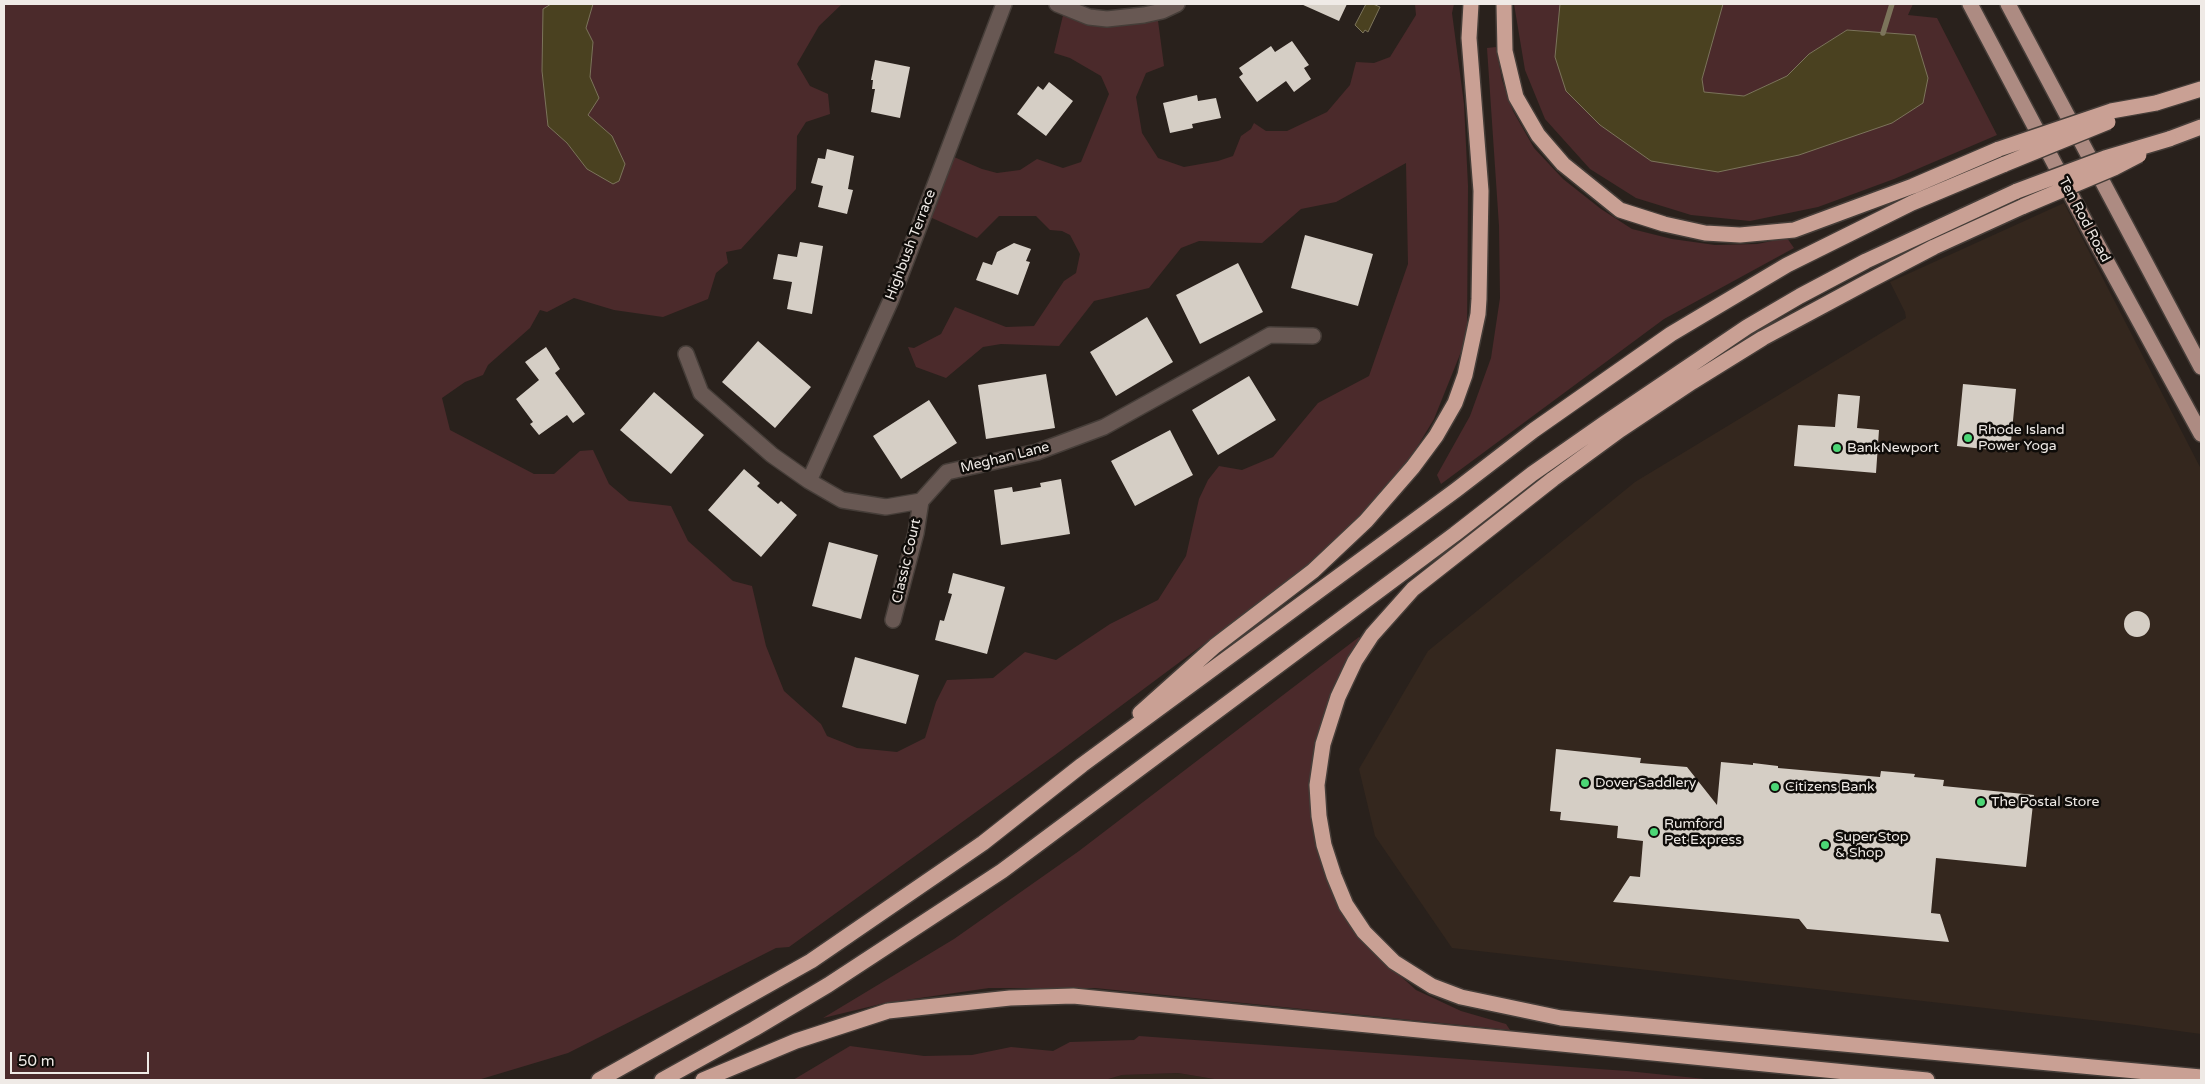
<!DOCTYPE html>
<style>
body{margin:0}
#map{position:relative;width:2205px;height:1084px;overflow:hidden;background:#29211c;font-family:"Varela Round",sans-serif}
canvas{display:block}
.frame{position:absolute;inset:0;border:5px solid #efeae6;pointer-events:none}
.scale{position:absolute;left:10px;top:1052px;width:139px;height:22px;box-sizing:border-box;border:2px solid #efeae6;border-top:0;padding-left:6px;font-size:15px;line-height:18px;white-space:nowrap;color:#efeae6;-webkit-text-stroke:4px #0f0c09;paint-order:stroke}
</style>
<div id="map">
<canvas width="2205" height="1084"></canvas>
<div class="frame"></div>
<div class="scale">50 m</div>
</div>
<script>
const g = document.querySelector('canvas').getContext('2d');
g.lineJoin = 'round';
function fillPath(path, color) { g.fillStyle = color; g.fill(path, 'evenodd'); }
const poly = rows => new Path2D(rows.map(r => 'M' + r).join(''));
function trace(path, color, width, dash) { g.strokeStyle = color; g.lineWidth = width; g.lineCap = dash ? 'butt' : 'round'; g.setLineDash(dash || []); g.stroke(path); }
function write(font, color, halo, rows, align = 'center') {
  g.font = font + ' "Varela Round",sans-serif'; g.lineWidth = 5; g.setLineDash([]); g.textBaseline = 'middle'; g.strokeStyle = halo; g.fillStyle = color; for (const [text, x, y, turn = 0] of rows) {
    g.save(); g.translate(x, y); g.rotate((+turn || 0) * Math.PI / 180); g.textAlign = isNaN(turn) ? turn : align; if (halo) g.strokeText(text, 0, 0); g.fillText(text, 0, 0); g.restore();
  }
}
const built = poly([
 [2064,203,2201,469,2201,1034,2127,1024,1452,948,1375,836,1359,769,1428,651,1635,482,1906,318,1905,312,1890,282],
 [1178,1073,1220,1080,1105,1080,1122,1075]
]);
const green = poly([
 [4,4,551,4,543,9,542,71,548,126,567,143,587,169,612,136,587,115,598,98,590,77,593,42,586,28,593,4,842,4,819,26,797,64,810,86,828,94,830,114,806,122,797,136,796,189,741,249,726,252,728,263,716,273,708,299,663,317,614,310,574,298,547,312,540,310,530,328,488,365,483,375,465,382,442,398,450,430,534,474,554,474,580,451,593,450,609,484,629,501,671,506,688,541,733,581,752,586,766,646,784,691,821,724,827,736,857,748,897,752,925,738,936,702,947,680,993,678,1025,652,1056,660,1110,624,1158,600,1186,556,1199,499,1208,480,1219,466,1242,470,1273,457,1318,403,1369,376,1408,264,1406,163,1336,202,1301,209,1262,243,1199,241,1181,248,1149,288,1094,301,1059,346,1001,344,983,347,946,378,916,367,908,347,914,348,941,334,955,307,1006,327,1034,326,1064,281,1076,273,1080,254,1070,235,1062,231,1050,230,1036,216,999,216,977,238,923,214,947,154,982,169,997,173,1020,170,1037,159,1063,168,1081,162,1109,94,1101,76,1070,58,1054,53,1065,7,1090,14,1157,13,1164,66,1146,73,1136,97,1142,133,1158,158,1184,167,1218,161,1233,156,1241,136,1251,129,1254,123,1266,131,1287,131,1327,112,1350,85,1356,62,1374,63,1390,57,1416,15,1415,4,1454,4,1452,13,1464,104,1468,186,1467,337,1434,419,1390,492,1270,599,1251,609,1055,755,789,947,776,948,568,1053,478,1080,4,1080],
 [1514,4,1560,4,1555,57,1651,161,1915,35,1847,30,1809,54,1787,76,1744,96,1704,92,1702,79,1723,4,1913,4,1908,15,1937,18,1997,135,1894,179,1818,207,1750,221,1691,215,1636,198,1590,169,1545,119,1525,70],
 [1496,47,1502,80,1513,111,1534,148,1563,179,1601,209,1632,229,1672,239,1715,245,1757,244,1787,238,1794,248,1664,319,1441,484,1437,475,1470,416,1491,358,1500,298,1499,226,1487,48],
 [1359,637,1363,642,1323,720,1323,863,1377,955,1416,990,1461,1011,1506,1024,1510,1030,1095,988,989,988,885,1003,823,1018,954,939,1079,851],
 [1139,1036,1627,1071,1715,1080,1220,1080,1178,1073,1122,1075,1105,1080,793,1080,850,1046,924,1056,972,1055,1011,1047,1053,1051,1070,1042,1134,1040]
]);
const water = poly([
 [551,4,593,4,586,28,593,42,590,77,599,98,588,115,612,136,625,164,619,181,613,184,587,169,567,143,548,126,542,71,543,9,551,4],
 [1366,4,1373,4,1380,7,1368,32,1365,30,1363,33,1355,25,1366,4],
 [1560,4,1723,4,1702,79,1704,92,1744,96,1787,76,1809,54,1847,30,1915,35,1928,78,1923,103,1892,123,1799,155,1718,172,1651,161,1600,125,1566,91,1555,57,1560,4]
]);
const stream = poly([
 [1883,33,1892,4]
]);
const building = poly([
 [1301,4,1347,4,1339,21],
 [1292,41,1309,65,1304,68,1311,79,1294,92,1286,81,1257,102,1239,77,1243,74,1239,68,1271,46,1275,52],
 [875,60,910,67,900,118,871,112,875,89,872,89,873,80,871,80],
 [1049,82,1073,101,1046,136,1017,114,1038,86,1043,90],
 [1197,95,1198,101,1216,98,1221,118,1192,124,1193,128,1170,133,1163,103],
 [827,149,854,156,848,189,853,190,847,214,818,207,823,186,811,183,818,158,825,159],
 [1305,235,1373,254,1358,306,1291,288],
 [800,242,823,246,812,314,787,309,792,282,773,279,778,254,797,257],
 [1014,243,1031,249,1026,261,1030,262,1018,295,976,280,983,262,992,265,997,252],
 [1238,263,1263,312,1200,344,1176,295],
 [1147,317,1173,362,1116,396,1090,352],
 [758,341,811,387,775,428,722,382],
 [546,347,560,369,555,373,585,414,573,423,567,415,539,435,530,424,533,422,516,399,539,380,525,362],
 [1046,374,1055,428,986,439,978,385],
 [1249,376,1276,420,1218,455,1192,410],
 [1963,384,2016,389,2010,452,1957,446],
 [654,392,704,435,671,474,620,430],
 [1838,394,1860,396,1857,428,1879,430,1876,473,1794,466,1798,425,1835,427],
 [929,400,957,443,901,479,873,436],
 [1170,430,1193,475,1135,506,1111,461],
 [744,469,760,483,757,486,778,504,781,501,797,515,761,557,708,510],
 [1061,479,1070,534,1001,545,994,490,1012,487,1013,492,1041,487,1040,483],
 [829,542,878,555,861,619,812,606],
 [953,573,1005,587,987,654,935,640,940,620,944,621,952,594,948,593],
 '2124 624a13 13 0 1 1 26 0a13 13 0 1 1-26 0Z',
 [855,657,919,675,906,724,842,707],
 [1556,749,1641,758,1640,763,1687,767,1717,805,1721,762,1753,765,1753,763,1778,766,1778,768,1880,777,1881,771,1915,774,1914,777,1944,780,1943,786,2034,795,2026,867,1936,858,1931,913,1940,914,1949,942,1807,929,1799,919,1613,902,1630,876,1640,877,1643,841,1617,838,1618,826,1560,820,1561,812,1550,811]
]);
const minor = poly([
 [1057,4,1089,17,1107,19,1144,15,1162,11,1177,4],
 [686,354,701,393,772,455,809,481,842,500,886,507,921,501,947,472,1037,452,1104,427,1270,335,1313,336],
 [809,481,891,300,1004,4],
 [893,620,916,533,921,501]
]);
const major = poly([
 [1970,4,2089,229,2201,434],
 [2008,4,2201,367]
]);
const highway = poly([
 [1504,4,1505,51,1516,97,1538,135,1563,164,1620,210,1664,224,1705,233,1740,235,1794,230,1913,186,1999,149],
 [2156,103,2201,89],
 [2169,139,2201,127],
 [2024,206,1934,247,1867,282,1763,338,1692,382,1620,430,1553,479,1413,589,1372,635,1355,661,1338,697,1323,744,1317,785,1319,816,1324,845,1334,876,1346,905,1364,932,1394,962,1432,986,1461,997,1561,1018,2201,1077],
 [1140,713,1215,646,1313,571,1366,521,1413,467,1436,436,1455,403,1465,375,1478,314,1479,299,1481,191,1469,38,1471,4],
 [599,1080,811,961,983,843,1082,765,1456,490,1534,430,1671,334,1787,265,1912,203,2005,164],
 [662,1080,754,1029,828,985,1002,871,1455,534,1532,474,1605,423,1747,327,1800,296,1866,261,2017,191],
 [703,1080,796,1041,888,1011,1010,998,1073,996,1927,1080]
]);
const highwayBridge = poly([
 [1999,149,2111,111,2156,103],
 [2005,164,2108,122],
 [2017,191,2105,158,2169,139],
 [2024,206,2114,168,2139,155]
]);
const markers = [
 [1968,438,5,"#4cd676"],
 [1837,448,5,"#4cd676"],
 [1585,783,5,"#4cd676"],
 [1775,787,5,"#4cd676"],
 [1981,802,5,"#4cd676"],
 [1654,832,5,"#4cd676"],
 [1825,845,5,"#4cd676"]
];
const streetNames = [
 ["Ten Rod Road",2084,220,62],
 ["Highbush Terrace",911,245,-69],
 ["Meghan Lane",1005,458,-14],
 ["Classic Court",907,561,-77]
];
const poiNames = [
 ["Rhode Island",1978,430],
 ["Power Yoga",1978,446],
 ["BankNewport",1847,448],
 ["Dover Saddlery",1595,783],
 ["Citizens Bank",1785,787],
 ["The Postal Store",1991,802],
 ["Rumford",1664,824],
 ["Pet Express",1664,840],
 ["Super Stop",1835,837],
 ["& Shop",1835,853]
];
fillPath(built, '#34271e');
fillPath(green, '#4b2a2b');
fillPath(water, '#4a4120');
trace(water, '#7c745b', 1);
trace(stream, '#7c745b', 5.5);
fillPath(building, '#d5cec5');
trace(minor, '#453d38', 18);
trace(major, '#453d38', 18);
trace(highway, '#453d38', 18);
trace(minor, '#685853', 15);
trace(major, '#ad8b82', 15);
trace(highway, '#c9a094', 15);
trace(highwayBridge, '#453d38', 18, []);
trace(highwayBridge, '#c9a094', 15);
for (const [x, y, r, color] of markers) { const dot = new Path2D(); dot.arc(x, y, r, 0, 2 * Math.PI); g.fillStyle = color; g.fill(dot); trace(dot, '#0f0c09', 2); }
write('14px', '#efeae6', '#0f0c09', streetNames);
write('14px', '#efeae6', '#0f0c09', poiNames, 'left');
</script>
